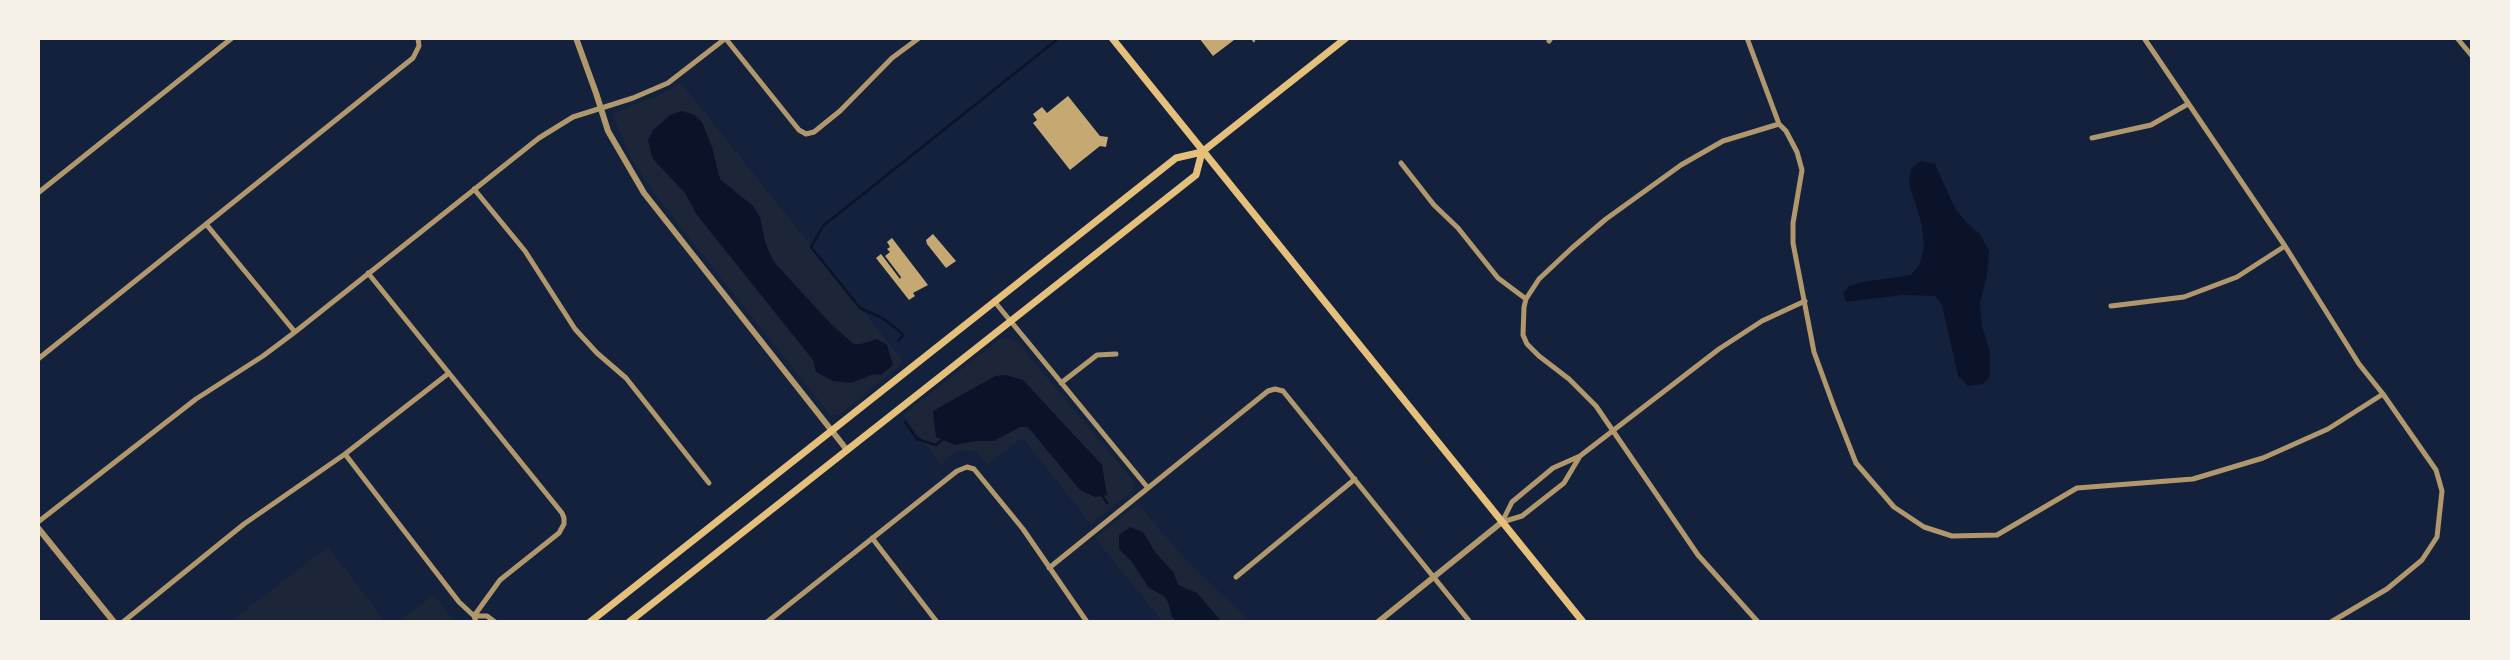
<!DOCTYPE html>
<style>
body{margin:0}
#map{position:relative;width:2510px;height:660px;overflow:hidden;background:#14213d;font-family:Barlow,sans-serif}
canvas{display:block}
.frame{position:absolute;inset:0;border:40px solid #f6f1e7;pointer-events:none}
</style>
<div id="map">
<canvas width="2510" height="660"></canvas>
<div class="frame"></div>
</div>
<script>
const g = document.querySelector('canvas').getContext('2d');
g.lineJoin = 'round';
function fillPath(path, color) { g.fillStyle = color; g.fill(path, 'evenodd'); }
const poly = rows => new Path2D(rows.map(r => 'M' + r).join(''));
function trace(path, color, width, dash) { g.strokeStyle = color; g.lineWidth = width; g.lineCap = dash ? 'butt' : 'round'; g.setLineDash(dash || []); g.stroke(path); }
const green = poly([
 [681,83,904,362,840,414,831,415,827,411,659,200,631,159,612,113,655,97],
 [1007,337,1019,344,1134,482,1133,490,1091,524,1025,441,1019,440,987,465,977,452,963,450,953,454,941,465,903,415,1000,339],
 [1138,504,1186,560,1250,621,1162,621,1095,538],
 [328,547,385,621,231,621],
 [434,595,454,621,398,621]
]);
const water = poly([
 [682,111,694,115,702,122,712,147,720,179,753,206,760,217,766,245,774,262,831,324,854,344,861,344,877,339,887,345,893,365,881,375,874,374,851,383,833,381,816,372,813,360,697,215,685,193,653,159,648,141,653,130,670,115],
 [1921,161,1935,164,1955,208,1965,221,1980,234,1989,251,1987,276,1980,303,1982,326,1990,352,1990,377,1983,384,1968,386,1958,376,1942,305,1935,296,1902,295,1846,302,1843,293,1849,286,1862,282,1911,275,1920,264,1924,247,1922,225,1909,183,1911,169],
 [1006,375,1023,380,1102,465,1107,495,1095,497,1080,490,1028,427,1020,427,994,441,976,441,955,445,936,437,933,411,995,376],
 [1130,527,1143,532,1155,552,1174,573,1178,585,1197,593,1221,621,1177,621,1172,617,1168,602,1164,596,1149,588,1132,562,1119,549,1119,535]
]);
const stream = poly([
 [898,341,903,335,897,329,882,318,860,308,811,247,823,226,1059,38],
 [905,422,917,439,936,445,943,439],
 [1101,494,1107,503]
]);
const building = poly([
 [1199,38,1233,38,1234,40,1213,56],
 [1068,96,1100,136,1108,137,1106,147,1100,146,1070,170,1033,123,1037,120,1033,114,1042,107,1047,113],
 [933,234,956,261,946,268,927,244,926,240],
 [892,238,928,285,913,293,915,296,909,300,876,258,881,254,900,279,901,277,885,256,890,252,887,249,890,247,887,242]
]);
const service = poly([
 [1252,38,1254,41]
]);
const minor = poly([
 [1747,38,1779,124,1786,131,1797,152,1802,170,1793,223,1793,243,1814,352,1834,407,1856,463,1894,507,1924,527,1952,536,1997,535,2077,488,2193,479,2263,458,2328,429,2383,394],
 [2144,38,2285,246,2359,364,2383,394,2436,470,2442,491,2437,537,2422,560,2387,589,2331,622],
 [2457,38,2472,56],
 [726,39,799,130,806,134,814,132,840,111,892,58,919,38],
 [1549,41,1551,38],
 [2092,138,2151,125,2188,104],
 [1401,163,1434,205,1458,228,1498,278,1526,299],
 [474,189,525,251,575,329,597,353,626,378,709,483],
 [38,193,232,38],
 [206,224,295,332],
 [368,273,562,513,564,518,564,524,559,533,500,580,474,616],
 [994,301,1148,488],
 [2111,306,2184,297,2237,277,2285,246],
 [38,359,413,58,419,46,418,38],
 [1061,383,1097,355,1116,354],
 [345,454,459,602,474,616,476,622],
 [1580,456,1719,349,1762,321,1805,301],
 [1580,456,1564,483,1522,516,1502,522,1512,502,1553,468,1580,456],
 [38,522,196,399,263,356,295,332,539,138,573,117,633,98,668,83,726,38],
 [872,538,937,622],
 [1049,568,1268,391,1275,389,1283,391,1470,622],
 [1236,577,1355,479],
 [474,616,487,616,495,622],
 [123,622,244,524,345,454,449,373],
 [767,622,957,471,967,467,974,469,1023,529,1087,622],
 [1758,622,1698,555,1596,406,1569,379,1539,356,1527,344,1523,335,1524,307,1526,299,1539,279,1572,248,1606,219,1681,165,1723,141,1779,124]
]);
const tertiary = poly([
 [576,38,596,93,608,131,644,193,847,450],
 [38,528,114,622],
 [1378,622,1502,522]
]);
const secondary = poly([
 [1112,38,1583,622],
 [590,622,1176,158,1202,152,1346,38],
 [629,622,1196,175,1202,152]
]);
fillPath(green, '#1d2539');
fillPath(water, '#0b132b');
trace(stream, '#0b132b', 2.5);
fillPath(building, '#c6a872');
trace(service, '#b1986c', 2.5);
trace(minor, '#b1986c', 5);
trace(tertiary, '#b1986c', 6);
trace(secondary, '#e5c07b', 7);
</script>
